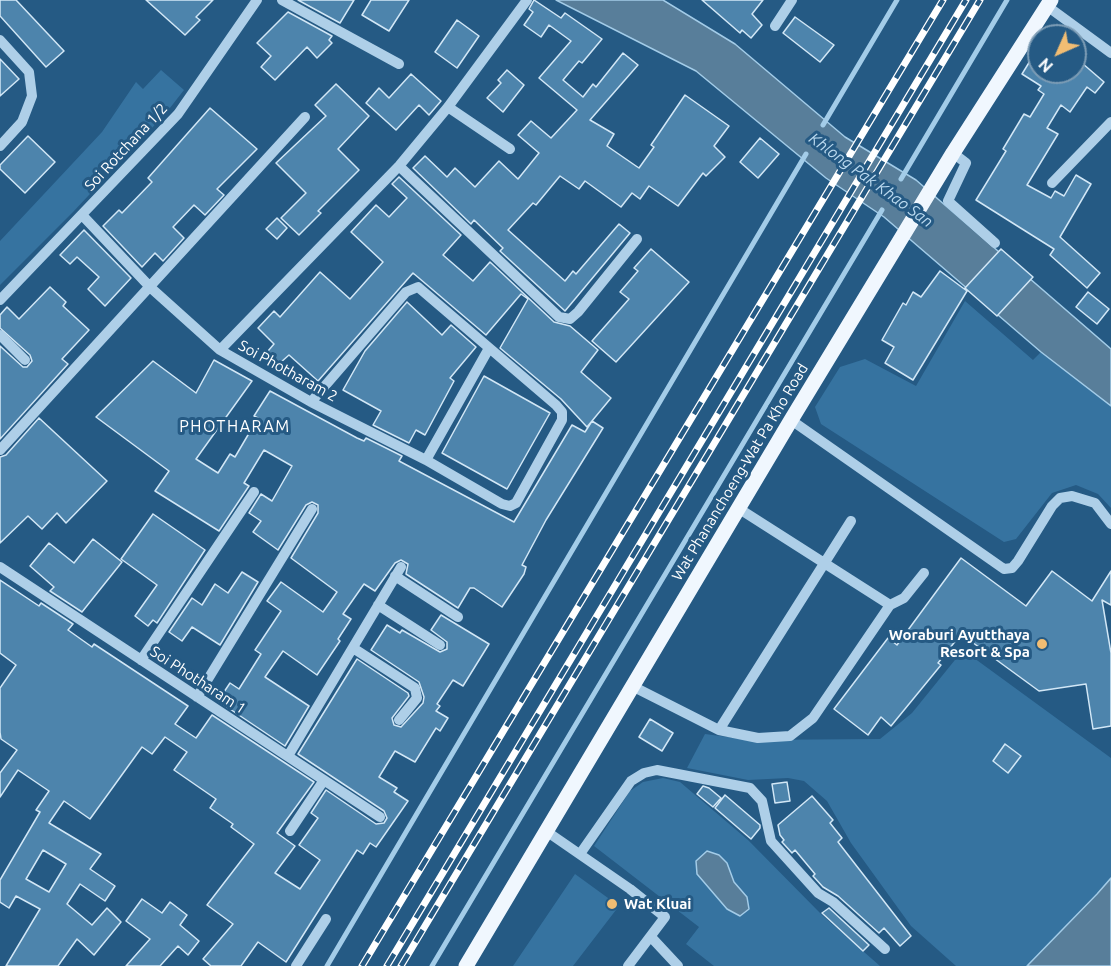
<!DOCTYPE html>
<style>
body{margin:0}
#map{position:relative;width:1111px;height:966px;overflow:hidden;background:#255a84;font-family:Ubuntu,sans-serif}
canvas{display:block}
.north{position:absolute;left:1027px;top:24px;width:60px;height:60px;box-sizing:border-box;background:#255a84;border:2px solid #7c9cb5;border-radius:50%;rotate:225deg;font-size:16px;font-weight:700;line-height:24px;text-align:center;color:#fff}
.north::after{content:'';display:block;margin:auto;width:21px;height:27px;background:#f1bd73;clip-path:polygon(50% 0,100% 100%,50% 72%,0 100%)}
</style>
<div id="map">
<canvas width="1111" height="966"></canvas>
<div class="north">N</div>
</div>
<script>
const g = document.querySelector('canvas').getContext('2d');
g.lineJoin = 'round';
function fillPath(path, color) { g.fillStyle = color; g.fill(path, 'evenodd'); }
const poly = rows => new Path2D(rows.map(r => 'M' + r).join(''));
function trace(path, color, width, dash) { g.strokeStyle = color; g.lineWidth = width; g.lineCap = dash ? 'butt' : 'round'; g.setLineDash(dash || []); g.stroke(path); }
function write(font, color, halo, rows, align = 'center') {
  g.font = font + ' Ubuntu,sans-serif'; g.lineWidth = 6; g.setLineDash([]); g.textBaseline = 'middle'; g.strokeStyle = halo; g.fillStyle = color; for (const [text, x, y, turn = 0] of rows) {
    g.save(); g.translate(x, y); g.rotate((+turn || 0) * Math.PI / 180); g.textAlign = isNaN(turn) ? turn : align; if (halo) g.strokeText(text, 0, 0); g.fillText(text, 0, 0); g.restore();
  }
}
const green = poly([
 [161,70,184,90,166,113,73,212,0,285,0,241,102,132,136,82,143,89],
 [965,301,1033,360,1041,352,1111,406,1111,508,1098,494,1076,485,1052,493,1016,539,1004,542,821,424,815,407,840,367,865,359,916,386],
 [963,650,1111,758,1111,878,1027,966,956,966,911,926,851,843,827,801,804,781,788,778,748,780,687,768,705,734,751,740,880,739,912,713],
 [663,778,680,782,748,840,823,916,880,966,714,966,686,944,699,927,594,846,630,791,643,782],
 [575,874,619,906,573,966,513,966]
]);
const water = poly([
 [556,0,663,0,735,44,845,137,916,180,1111,349,1111,406,1041,352,884,217,826,178,696,71,556,0],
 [707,851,719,855,727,863,734,882,747,897,749,909,740,916,727,909,697,874,696,861,707,851],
 [1111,878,1111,966,1027,966,1097,894,1111,878]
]);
const stream = poly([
 [823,125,897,0],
 [901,179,1007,0],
 [327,966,806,154],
 [432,966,882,210]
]);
const building = poly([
 [0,0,16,0,64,51,46,67,0,16,0,0],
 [146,0,213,0,196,17,200,20,185,35,146,0],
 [298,0,354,0,340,23,298,0],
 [371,0,409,0,389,31,362,15,371,0],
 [534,0,561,18,565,13,602,39,582,63,579,61,563,80,583,97,593,84,596,87,623,53,638,65,590,120,614,134,607,146,636,166,639,168,654,147,651,145,685,95,729,126,714,146,725,157,706,176,703,173,678,206,649,186,640,199,632,193,621,207,585,181,579,189,560,176,536,205,533,203,508,230,565,281,573,271,576,274,619,224,630,233,565,311,500,251,503,248,474,220,471,224,413,168,425,156,447,177,455,168,475,187,499,161,518,179,539,153,518,135,531,121,551,138,577,110,539,78,571,41,549,25,541,37,524,25,533,12,529,9,534,0],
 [702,0,763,0,752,14,762,25,751,38,742,30,740,33,702,0],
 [288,12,332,36,329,40,332,43,317,58,307,47,275,80,261,67,271,56,257,43,288,12],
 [795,17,834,45,820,62,783,33,795,17],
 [457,20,479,36,457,68,435,52,457,20],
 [1075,57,1104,82,1095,93,1087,87,1070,112,1061,105,1047,128,1058,134,1027,185,1051,198,1055,191,1064,196,1076,175,1091,184,1060,237,1100,273,1087,288,1050,255,1054,249,976,200,1006,151,1003,149,1024,114,1030,117,1044,94,1038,90,1041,86,1022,74,1030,61,1039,67,1039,72,1075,72,1075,57],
 [0,59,19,79,0,96,0,59],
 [507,70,524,85,503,112,487,98,501,83,498,80,507,70],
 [411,74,441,101,429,115,419,105,396,130,366,103,379,88,389,98,411,74],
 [336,84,369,116,338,149,359,170,318,211,321,213,299,235,281,218,306,193,276,163,326,116,315,105,336,84],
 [210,108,257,149,217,189,224,195,205,215,194,205,173,227,184,238,163,261,155,253,142,267,103,226,119,210,122,213,152,182,148,178,210,108],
 [28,136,55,162,25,193,0,169,0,165,28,136],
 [760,138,779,154,758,178,740,162,760,138],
 [399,177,461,235,443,255,473,281,490,262,554,322,570,326,598,350,581,372,611,398,587,427,561,399,500,348,528,299,521,294,486,335,413,273,318,381,289,355,280,363,268,351,274,344,258,328,274,311,280,317,320,272,350,299,383,262,351,232,376,205,389,217,407,198,392,184,399,177],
 [277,218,287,228,277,239,266,229,277,218],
 [84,230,131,278,105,306,88,289,99,277,77,257,70,264,60,255,84,230],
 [651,249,689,282,616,362,592,341,629,299,620,292,638,271,634,268,651,249],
 [1001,249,1033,277,997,316,965,288,1001,249],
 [940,271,967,291,913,380,885,363,894,347,882,340,903,303,906,305,913,292,921,297,940,271],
 [50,287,66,302,63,306,89,330,62,359,68,364,0,439,0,346,23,367,27,367,32,361,30,355,0,328,0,315,7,307,19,319,50,287],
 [1088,292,1109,309,1097,324,1076,307,1088,292],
 [407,302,442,335,451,325,476,347,450,378,454,381,425,435,416,430,409,443,373,425,381,411,343,390,365,351,407,302],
 [214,360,252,381,196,459,218,473,230,454,235,457,258,418,254,416,270,391,357,438,364,441,366,438,402,456,399,461,514,522,572,425,585,432,592,421,603,428,546,520,522,565,526,567,524,574,502,607,474,588,470,588,458,608,406,574,408,564,401,560,395,563,375,591,364,584,343,614,351,619,338,639,340,641,317,675,283,651,265,677,309,706,285,746,218,701,230,683,239,689,261,654,255,650,281,611,267,601,281,582,323,612,337,592,291,558,318,513,318,505,312,502,306,505,278,550,253,532,261,521,249,513,261,494,272,501,292,466,264,450,244,483,249,486,219,531,155,491,169,471,96,417,153,361,196,393,214,360],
 [484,376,550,413,507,489,442,453,484,376],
 [39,418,107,481,66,523,57,513,42,529,28,516,0,543,0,457,6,455,39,418],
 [153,514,205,550,157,623,153,620,148,626,135,616,157,585,121,559,153,514],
 [93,539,122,562,82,612,50,591,54,587,30,566,49,543,74,563,93,539],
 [961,558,1026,606,1052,571,1092,601,1111,571,1111,605,1102,600,1111,653,1111,726,1093,729,1086,684,1039,691,961,634,938,663,941,665,891,726,881,717,868,735,834,709,888,638,897,645,961,558],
 [242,572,258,582,220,645,192,627,182,641,169,632,192,598,202,605,215,584,228,593,242,572],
 [0,580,39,606,41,603,73,624,68,630,92,647,94,644,188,706,175,724,196,738,212,715,314,782,277,833,295,846,275,873,300,889,320,860,299,845,318,818,311,813,326,790,376,824,384,823,387,818,384,811,298,754,357,659,408,693,409,696,392,718,394,725,401,727,423,703,424,697,419,682,371,650,387,625,400,633,402,630,440,652,447,649,447,642,431,630,441,615,489,644,463,686,453,680,437,704,440,706,436,711,448,718,440,731,436,728,415,762,395,751,379,777,397,788,394,792,408,801,376,847,370,843,363,854,357,850,286,962,258,942,241,966,211,966,203,959,233,924,207,905,254,844,231,827,233,824,210,808,216,799,174,770,187,752,165,737,152,754,142,747,90,819,64,801,49,823,101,854,90,869,115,886,105,901,80,884,67,904,92,925,107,908,121,922,94,955,77,939,58,966,6,966,40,909,16,896,9,908,0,902,0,880,40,812,36,810,49,791,18,770,0,797,0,773,17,750,1,739,0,732,0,688,16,665,0,653,0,580],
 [43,850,66,864,49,892,26,879,43,850],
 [650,719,673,733,662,751,639,737,650,719],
 [1005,744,1021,756,1008,773,993,761,1005,744],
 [787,782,790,801,775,803,772,784,787,782],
 [703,786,709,788,721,798,713,807,697,794,703,786],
 [725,795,760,825,760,828,751,839,715,808,725,795],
 [812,796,833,820,830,823,842,838,838,842,911,936,900,946,884,928,879,933,838,896,823,887,813,876,815,874,795,850,792,853,782,842,784,840,780,835,778,825,812,796],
 [142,899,162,913,170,902,187,915,180,925,199,941,188,955,178,946,160,966,126,966,150,939,126,921,142,899],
 [829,908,869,945,863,951,822,913,829,908]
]);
const minor = poly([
 [282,0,399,64],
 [1047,6,1111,53],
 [775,26,792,0],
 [0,40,29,72,32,96,22,122,0,146],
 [448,107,510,149],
 [953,153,966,163,948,201,995,243],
 [399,166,559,317,570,319,578,312,637,239],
 [1052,183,1111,122],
 [83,216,151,288,220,350,311,402,426,460,502,504,510,506,516,503,562,420,562,412,556,405,418,287,406,292,311,402],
 [0,300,178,114,257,0],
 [0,335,25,360],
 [220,350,399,166,448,107,527,0],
 [791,420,1004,569,1012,568,1018,561,1052,506,1060,498,1072,496,1095,503,1111,524],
 [0,450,305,117],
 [426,460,488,350],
 [0,567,380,817],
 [395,576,458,617],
 [378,605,440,645],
 [890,605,904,598,924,573],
 [353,648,415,688,417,698,399,720],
 [141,660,254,492],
 [632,686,719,730,758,738,790,736,813,718,890,605,738,508],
 [197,697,312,509],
 [719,730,851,521],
 [288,756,401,567],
 [290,831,324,780],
 [546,831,630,889,665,917,628,966],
 [580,854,631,781,644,773,657,770,750,788,762,801,771,841,818,893,833,902,885,949],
 [651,937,678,966],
 [296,966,326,919]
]);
const major = poly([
 [466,966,791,420,953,153,1051,0]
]);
const rail = poly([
 [362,966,943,0],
 [387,966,966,0],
 [401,966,980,0]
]);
const markers = [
 [1042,644,6,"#f1bd73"],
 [612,904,6,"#f1bd73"]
];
const streetNames = [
 ["Soi Rotchana 1/2",126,147,-47],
 ["Soi Photharam 2",288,371,29],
 ["Wat Phananchoeng-Wat Pa Kho Road",740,472,-59],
 ["Soi Photharam 1",198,680,33]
];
const poiNames = [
 ["Woraburi Ayutthaya",1030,635],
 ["Resort & Spa",1030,652],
 ["Wat Kluai",624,904,"left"]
];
const waterNames = [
 ["Khlong Pak Khao San",871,180,36]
];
const neighbourhoodNames = [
 ["PHOTHARAM",235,427]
];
fillPath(green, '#3673a0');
fillPath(water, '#587e9a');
trace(water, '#a3cce8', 1.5);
trace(stream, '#a3cce8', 5);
fillPath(building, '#4d84ac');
trace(building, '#d2e7f6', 1.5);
trace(minor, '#aecfe8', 10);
trace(major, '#f0f7fe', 15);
trace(rail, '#fff', 7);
trace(rail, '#255a84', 4.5, [14]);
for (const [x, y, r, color] of markers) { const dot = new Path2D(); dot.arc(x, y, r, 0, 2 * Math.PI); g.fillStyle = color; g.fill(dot); trace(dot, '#255a84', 2); }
write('15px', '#fff', '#255a84', streetNames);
write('bold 15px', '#fff', '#255a84', poiNames, 'right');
write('italic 16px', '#bad9ef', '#255a84', waterNames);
g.letterSpacing = '1.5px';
write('16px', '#fff', '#255a84', neighbourhoodNames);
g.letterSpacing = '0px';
</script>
